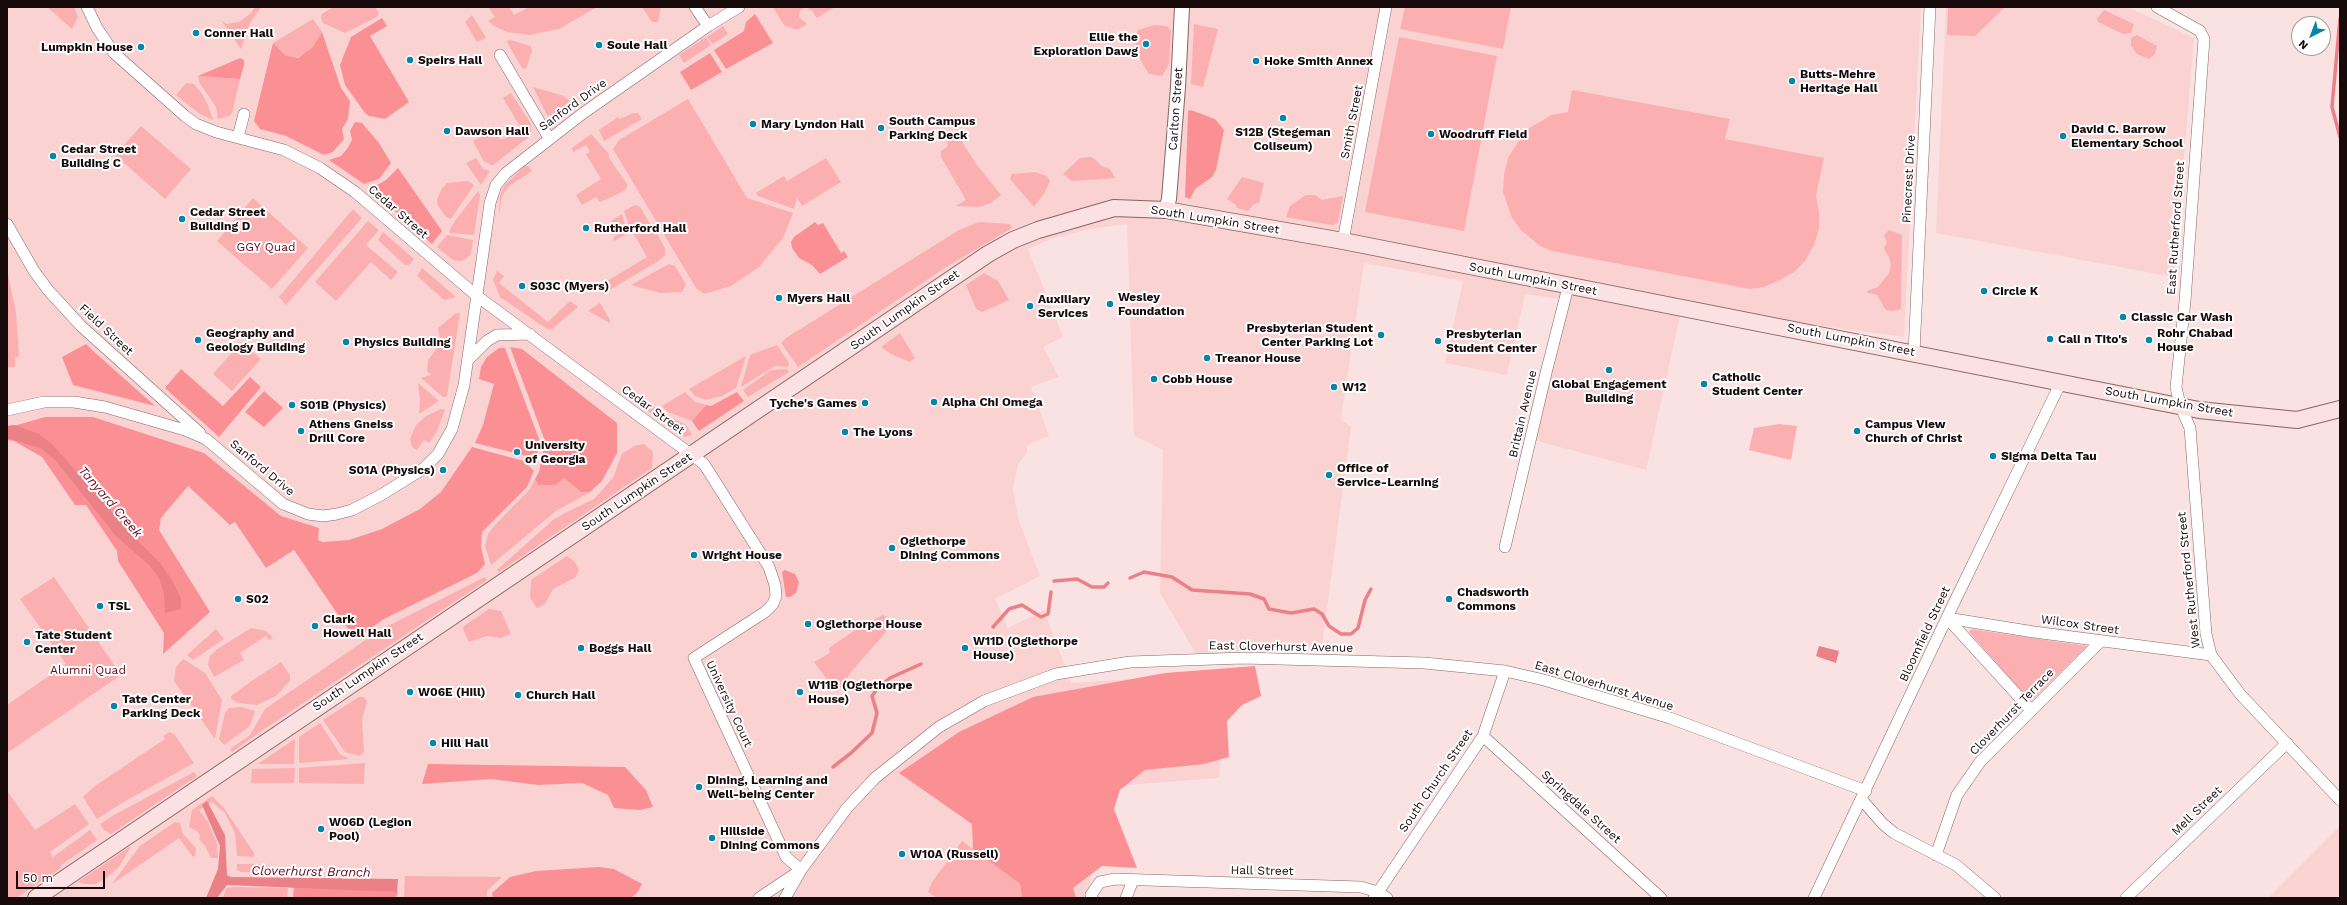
<!DOCTYPE html>
<style>
body{margin:0}
#map{position:relative;width:2347px;height:905px;overflow:hidden;background:#fbe2e2;font-family:"Work Sans",sans-serif}
canvas{display:block}
.frame{position:absolute;inset:0;border:8px solid #170a0b;pointer-events:none}
.north{position:absolute;left:2291px;top:16px;width:40px;height:40px;box-sizing:border-box;background:#fff;border:1px solid #a29d9d;border-radius:50%;rotate:222deg;font-size:11px;font-weight:700;line-height:16px;text-align:center;color:#170a0b}
.north::after{content:'';display:block;margin:auto;width:14px;height:18px;background:#0585a9;clip-path:polygon(50% 0,100% 100%,50% 72%,0 100%)}
.scale{position:absolute;left:16px;top:871px;width:89px;height:18px;box-sizing:border-box;border:2px solid #170a0b;border-top:0;padding-left:5px;font-size:12px;line-height:14px;white-space:nowrap;color:#170a0b;-webkit-text-stroke:3px #fff;paint-order:stroke}
</style>
<div id="map">
<canvas width="2347" height="905"></canvas>
<div class="frame"></div>
<div class="north">N</div>
<div class="scale">50 m</div>
</div>
<script>
const g = document.querySelector('canvas').getContext('2d');
g.lineJoin = 'round';
function fillPath(path, color) { g.fillStyle = color; g.fill(path, 'evenodd'); }
const poly = rows => new Path2D(rows.map(r => 'M' + r).join(''));
function trace(path, color, width, dash) { g.strokeStyle = color; g.lineWidth = width; g.lineCap = dash ? 'butt' : 'round'; g.setLineDash(dash || []); g.stroke(path); }
function write(font, color, halo, rows, align = 'center') {
  g.font = font + ' "Work Sans",sans-serif'; g.lineWidth = 4; g.setLineDash([]); g.textBaseline = 'middle'; g.strokeStyle = halo; g.fillStyle = color; for (const [text, x, y, turn = 0] of rows) {
    g.save(); g.translate(x, y); g.rotate((+turn || 0) * Math.PI / 180); g.textAlign = isNaN(turn) ? turn : align; if (halo) g.strokeText(text, 0, 0); g.fillText(text, 0, 0); g.restore();
  }
}
const built = poly([
 [7,7,1921,7,1904,337,1682,307,1646,470,1533,440,1567,300,1525,294,1507,375,1445,363,1463,281,1364,263,1341,419,1351,427,1322,646,1196,654,1160,593,1163,450,1134,436,1127,224,1090,229,1050,239,1028,249,1063,337,1043,347,1059,377,1031,387,1049,436,1027,445,1027,453,1018,464,1013,489,1018,518,1040,576,995,599,1008,628,1044,610,1071,683,1227,673,1219,778,1087,788,1091,898,7,898],
 [1946,7,2128,7,2194,38,2174,277,1936,233],
 [2340,826,2340,898,2268,898]
]);
const green = poly([
 [47,7,74,7,78,17,72,29],
 [255,7,261,7,250,23,241,49,221,20,226,24,239,22,251,13],
 [333,7,375,7,379,13,377,17,345,33,323,23,321,18,322,14],
 [488,7,509,7,514,15,529,7,597,7,559,29,529,35,507,32,494,26,488,21,495,17],
 [642,7,661,7,658,22,652,22],
 [773,7,835,7,817,18,812,11,805,7,800,11,799,17,807,24,797,30,784,25],
 [1405,7,1511,7,1503,49,1400,29],
 [1948,7,2005,7,1975,36,1947,35],
 [2104,10,2134,24,2131,33,2123,34,2098,22,2097,19],
 [472,15,486,38,477,42,465,22],
 [313,19,322,32,313,47,305,54,291,59,286,56,273,43],
 [1194,24,1218,29,1203,87,1191,84],
 [1155,25,1167,26,1171,31,1169,64,1162,76,1149,74,1141,61,1134,39,1138,30],
 [723,26,728,34,713,44,707,37],
 [2137,35,2157,46,2155,54,2149,59,2137,54,2131,46,2131,38],
 [706,37,711,45,684,63,679,55],
 [1399,37,1497,56,1464,231,1365,212],
 [510,40,531,46,532,51,526,69,522,68,508,44,507,41],
 [198,76,240,79,232,113,229,116,218,119,216,107,199,82],
 [186,83,194,84,202,94,208,105,213,120,200,114,176,95],
 [533,87,564,96,573,105,556,117,547,115],
 [1572,90,1730,119,1725,139,1824,158,1816,196,1819,211,1819,229,1814,245,1805,261,1794,272,1780,280,1764,287,1750,289,1552,251,1540,246,1521,230,1512,218,1503,192,1504,175,1508,158,1525,131,1551,115,1568,112],
 [511,93,531,124,531,135,492,166,483,160,473,141,493,130,501,140,521,128,503,98],
 [688,99,747,198,793,213,783,238,759,267,731,286,704,294,696,288,613,149,619,140],
 [633,113,638,113,642,119,604,141,599,130,618,117,620,119],
 [141,126,191,169,165,199,115,155],
 [591,134,609,154,609,158,627,184,627,187,624,191,600,202,596,197,582,205,576,195,601,179,586,154,590,152,586,145,573,152,572,148],
 [957,134,977,165,1001,195,991,203,980,207,956,206,966,200,941,157,941,151,948,146,947,138],
 [1092,157,1102,166,1110,169,1115,178,1072,181,1063,174,1080,158],
 [476,158,483,169,490,171,481,185,466,163],
 [826,158,841,182,802,206,797,198,794,209,758,196,756,193,784,176,787,181],
 [525,166,528,166,532,171,508,187,502,196,499,215,500,196,504,186],
 [1035,172,1047,176,1050,181,1045,192,1034,207,1010,179,1012,174],
 [1242,177,1264,183,1259,203,1254,204,1248,211,1237,208,1236,205,1227,199],
 [468,181,474,185,451,219,446,217,438,206,437,200,441,190,447,183],
 [478,191,480,195,474,235,450,233,449,231,455,221],
 [1306,195,1315,195,1322,200,1343,196,1338,222,1333,225,1325,224,1286,217,1290,206],
 [253,198,308,248,272,289,217,241],
 [635,205,640,207,654,231,653,232,655,235,657,234,665,248,665,255,660,260,603,294,599,286,647,257,632,231,614,241,613,238,627,227,628,222,624,211],
 [353,209,362,218,286,305,279,297],
 [622,214,625,225,612,235,610,231,615,228,611,221],
 [368,221,379,230,366,245,398,272,391,280,371,262,336,301,315,282],
 [979,222,1010,224,1012,228,943,269,798,367,781,343,786,338,959,230],
 [1889,230,1902,235,1901,309,1892,311,1886,310,1877,295,1868,293,1867,291,1878,287,1889,273,1891,265,1889,257,1884,249,1887,242,1884,235],
 [383,232,414,259,409,265,405,265,378,240],
 [447,235,473,240,471,254,466,259,460,261,453,260,437,247],
 [669,264,675,266,686,284,682,292,660,293,631,285],
 [422,268,456,297,444,300,417,276],
 [7,270,16,312,19,357,15,357,15,367,7,367],
 [497,271,504,276,499,283,548,322,570,301,578,307,552,329,547,329,500,297,493,280],
 [984,273,998,281,1009,300,982,312,976,309,966,285],
 [600,303,610,320,610,323,588,311],
 [460,313,447,396,443,397,421,378,431,375,427,371,428,360,441,343,438,328,455,314],
 [900,333,915,358,910,362,891,354,881,347],
 [241,342,261,359,232,391,213,374],
 [777,345,789,363,788,367,775,366,741,387,750,355],
 [746,356,736,388,722,396,706,400,695,396,689,389],
 [787,369,789,372,748,397,743,390,771,370],
 [418,383,439,401,419,414,420,401],
 [631,391,672,418,686,425,692,435,685,437,629,398],
 [685,392,695,402,706,405,692,421,668,412,662,406],
 [441,409,445,410,436,433,429,443,424,440,417,450,412,447,410,439,416,425,426,416],
 [1779,424,1797,426,1791,460,1749,450,1754,428],
 [644,444,653,452,652,468,499,572,497,570,553,520,565,513,594,499,613,478,622,454,634,446],
 [564,478,581,492,590,492,556,511,491,565,485,546,488,534,495,525,530,489,535,479,538,485],
 [567,556,575,562,579,570,576,577,553,589,545,604,537,608,530,598,531,580],
 [54,577,121,675,7,753,7,705,66,664,20,599],
 [485,577,487,580,263,730,232,752,230,749,250,735,265,709,380,630],
 [489,609,501,611,511,634,501,638,487,636,469,642,463,629,464,626],
 [883,615,887,618,886,632,851,672,837,693,814,662,830,653,829,648,858,628],
 [251,628,266,631,273,638,269,640,266,636,240,653,244,660,214,677,208,665,210,656,216,650],
 [216,629,224,639,193,660,187,655],
 [1971,629,2087,646,2034,698,2028,699,1969,632],
 [183,659,205,673,222,700,215,739,174,681,176,667],
 [281,662,290,675,290,681,276,696,257,705,238,703,231,699,231,696,250,682],
 [359,697,364,697,367,702,362,719,364,752,360,756,345,752,323,720],
 [241,707,255,711,250,726,224,745,219,739,225,713,229,708],
 [320,723,340,754,349,759,299,763,299,737],
 [170,732,174,734,194,763,122,803,97,819,83,797,95,786,165,739,163,736],
 [295,739,294,764,258,764],
 [365,763,364,784,299,783,299,768],
 [295,768,294,783,251,783,252,769],
 [194,772,197,776,111,834,104,830,100,824,114,815],
 [7,791,35,830,75,804,89,824,50,852,53,857,90,830,97,840,60,866,61,868,16,898,7,898],
 [212,796,224,808,254,853,254,857,237,856,235,833,225,813,212,802,199,810,208,822,217,844,218,858,211,858,205,846,199,839,200,835,197,831,189,827,192,810],
 [175,822,180,823,183,834,196,848,195,856,193,857,179,838,112,884,140,846],
 [962,841,1020,884,1022,898,937,898,928,892,932,882],
 [131,846,119,867,105,879,95,884,84,884,78,882],
 [237,864,265,864,278,873,241,872,237,870],
 [405,876,502,877,487,891,487,898,404,898],
 [235,887,288,888,287,898,223,898,226,888]
]);
const forest = poly([
 [755,14,773,43,726,69,714,50,744,31,746,22],
 [382,18,387,26,370,36,409,102,385,119,369,116,365,113,345,85,340,65,351,37],
 [322,32,341,88,350,101,348,119,342,129,344,139,333,152,324,155,286,136,260,129,254,121,273,43,286,56,298,58,313,47],
 [710,53,722,72,691,90,680,72],
 [240,58,244,60,244,65,240,79,198,76],
 [1191,110,1215,119,1224,130,1216,170,1212,177,1195,189,1190,199,1185,197,1186,170,1188,111],
 [355,122,362,123,379,143,391,163,379,179,364,184,329,160,341,156,347,149,352,140,350,131],
 [398,168,442,231,432,244,370,189,386,180],
 [815,222,818,225,823,223,841,253,844,251,848,257,820,274,812,265,799,258,792,248,791,242,794,237],
 [86,344,91,349,155,406,73,385,62,357],
 [510,347,522,349,617,423,617,453,602,481,590,492,581,492,564,478,555,485,538,485,535,479,539,472,545,441],
 [499,348,505,348,539,439,536,465,527,456,475,443,483,425,494,384,479,379,481,367,487,357],
 [181,369,223,406,250,377,261,387,219,437,165,388],
 [264,391,283,408,264,427,245,412],
 [737,392,744,401,699,431,692,421,706,405,711,406],
 [45,417,93,417,204,453,281,516,319,528,318,540,323,542,349,540,382,529,420,509,441,492,472,447,524,461,534,471,527,487,482,532,481,547,485,564,477,573,384,619,357,638,345,625,294,550,266,568,235,522,230,525,188,486,161,518,159,530,210,612,163,654,164,633,118,561,117,551,86,505,75,505,42,457,14,441,7,440,7,428],
 [785,570,795,574,799,582,796,593,790,597,786,597,782,572],
 [1255,666,1261,696,1242,705,1227,721,1229,757,1204,764,1145,770,1120,790,1114,809,1137,868,1102,866,1073,888,1076,898,1022,898,1020,884,973,849,972,824,899,773,959,732,1033,697,1165,673],
 [428,764,625,767,646,790,653,807,640,810,614,808,608,795,582,783,538,785,491,779,422,784],
 [599,867,614,869,642,884,637,893,631,898,493,898,492,893,510,877,536,871],
 [294,886,398,892,396,898,293,898]
]);
const water = poly([
 [14,425,39,434,53,445,130,533,160,563,172,580,181,599,181,609,165,613,164,593,159,578,149,565,116,536,55,460,40,448,7,438,7,426],
 [1819,646,1839,651,1836,663,1816,656],
 [207,801,225,835,227,875,231,877,398,879,397,892,227,885,217,898,206,898,218,869,220,846,202,805]
]);
const stream = poly([
 [2340,18,2332,107,2340,137],
 [1130,578,1144,572,1172,577,1192,590,1250,594,1264,599,1269,609,1291,613,1314,609,1322,614,1329,626,1341,634,1351,634,1358,628,1365,600,1371,589],
 [1054,581,1077,579,1092,587,1104,587,1108,583],
 [993,627,1009,609,1022,605,1041,617,1048,614,1051,592],
 [833,767,851,753,872,733,877,713,872,696,877,689,890,678,921,664]
]);
const minor = poly([
 [87,7,97,28,114,53,185,116,196,124,216,132,284,150,320,168,355,192,477,296,704,464,769,567,775,585,776,596,773,604,765,612,694,658,786,857,801,870],
 [695,7,708,26],
 [2157,7,2200,31,2204,39,2185,301,2176,387,2180,405,2190,428,2206,634,2211,655,2240,694,2340,800],
 [500,55,549,138],
 [238,137,244,114],
 [7,224,34,271,48,290,81,326,200,433],
 [1343,241,1386,7],
 [1914,353,1930,7],
 [469,359,487,341,497,335,530,334],
 [7,410,44,402,74,402,105,407,185,430,206,439,283,504,308,514,323,516,337,514,352,510,381,495,423,469,438,454,452,429,464,385,487,225,490,203,496,185,506,173,582,114,708,26,739,7],
 [1505,547,1546,373,1568,287],
 [1947,618,2034,632,2211,655],
 [1947,618,2031,710],
 [1483,736,1661,898],
 [1862,800,1883,824,1894,833,1956,865,1995,898],
 [1936,855,1957,795,1980,762,2101,641],
 [759,898,801,870,847,808,875,778,939,727,984,701,1056,674,1130,662,1243,658,1424,663,1505,671,1544,680,1670,718,1866,791],
 [785,898,800,872],
 [1092,898,1091,895,1100,882,1115,879,1361,887,1378,892,1387,898],
 [1126,898,1133,880],
 [1374,898,1483,736,1505,671],
 [1814,898,1952,607,2061,382],
 [2126,898,2287,743]
]);
const tertiary = poly([
 [1166,210,1169,199,1178,87,1182,7]
]);
const secondary = poly([
 [36,898,988,254,1013,240,1038,230,1114,208,1166,210,1343,241,2199,410,2297,420,2340,409]
]);
const markers = [
 [196,33,4,"#0585a9"],
 [1146,44,4,"#0585a9"],
 [599,45,4,"#0585a9"],
 [141,47,4,"#0585a9"],
 [410,60,4,"#0585a9"],
 [1256,61,4,"#0585a9"],
 [1792,81,4,"#0585a9"],
 [1283,118,4,"#0585a9"],
 [753,124,4,"#0585a9"],
 [881,128,4,"#0585a9"],
 [447,131,4,"#0585a9"],
 [1431,134,4,"#0585a9"],
 [2063,136,4,"#0585a9"],
 [53,156,4,"#0585a9"],
 [182,219,4,"#0585a9"],
 [586,228,4,"#0585a9"],
 [522,286,4,"#0585a9"],
 [1984,291,4,"#0585a9"],
 [779,298,4,"#0585a9"],
 [1110,304,4,"#0585a9"],
 [1030,306,4,"#0585a9"],
 [2123,317,4,"#0585a9"],
 [1381,335,4,"#0585a9"],
 [2050,339,4,"#0585a9"],
 [198,340,4,"#0585a9"],
 [2149,340,4,"#0585a9"],
 [1438,341,4,"#0585a9"],
 [346,342,4,"#0585a9"],
 [1207,358,4,"#0585a9"],
 [1609,370,4,"#0585a9"],
 [1154,379,4,"#0585a9"],
 [1704,384,4,"#0585a9"],
 [1334,387,4,"#0585a9"],
 [934,402,4,"#0585a9"],
 [865,403,4,"#0585a9"],
 [292,405,4,"#0585a9"],
 [301,431,4,"#0585a9"],
 [1857,431,4,"#0585a9"],
 [845,432,4,"#0585a9"],
 [517,452,4,"#0585a9"],
 [1993,456,4,"#0585a9"],
 [443,470,4,"#0585a9"],
 [1329,475,4,"#0585a9"],
 [892,548,4,"#0585a9"],
 [694,555,4,"#0585a9"],
 [238,599,4,"#0585a9"],
 [1449,599,4,"#0585a9"],
 [100,606,4,"#0585a9"],
 [808,624,4,"#0585a9"],
 [315,626,4,"#0585a9"],
 [27,642,4,"#0585a9"],
 [581,648,4,"#0585a9"],
 [965,648,4,"#0585a9"],
 [410,692,4,"#0585a9"],
 [800,692,4,"#0585a9"],
 [518,695,4,"#0585a9"],
 [114,706,4,"#0585a9"],
 [433,743,4,"#0585a9"],
 [699,787,4,"#0585a9"],
 [321,829,4,"#0585a9"],
 [712,838,4,"#0585a9"],
 [902,854,4,"#0585a9"]
];
const poiNames = [
 ["Conner Hall",204,33],
 ["Ellie the",1138,37,"right"],
 ["Exploration Dawg",1138,51,"right"],
 ["Soule Hall",607,45],
 ["Lumpkin House",133,47,"right"],
 ["Speirs Hall",418,60],
 ["Hoke Smith Annex",1264,61],
 ["Butts-Mehre",1800,74],
 ["Heritage Hall",1800,88],
 ["South Campus",889,121],
 ["Parking Deck",889,135],
 ["Mary Lyndon Hall",761,124],
 ["David C. Barrow",2071,129],
 ["Elementary School",2071,143],
 ["Dawson Hall",455,131],
 ["S12B (Stegeman",1283,132,"center"],
 ["Coliseum)",1283,146,"center"],
 ["Woodruff Field",1439,134],
 ["Cedar Street",61,149],
 ["Building C",61,163],
 ["Cedar Street",190,212],
 ["Building D",190,226],
 ["Rutherford Hall",594,228],
 ["S03C (Myers)",530,286],
 ["Circle K",1992,291],
 ["Wesley",1118,297],
 ["Foundation",1118,311],
 ["Myers Hall",787,298],
 ["Auxiliary",1038,299],
 ["Services",1038,313],
 ["Classic Car Wash",2131,317],
 ["Presbyterian Student",1373,328,"right"],
 ["Center Parking Lot",1373,342,"right"],
 ["Geography and",206,333],
 ["Geology Building",206,347],
 ["Rohr Chabad",2157,333],
 ["House",2157,347],
 ["Presbyterian",1446,334],
 ["Student Center",1446,348],
 ["Cali n Tito's",2058,339],
 ["Physics Building",354,342],
 ["Treanor House",1215,358],
 ["Catholic",1712,377],
 ["Student Center",1712,391],
 ["Cobb House",1162,379],
 ["Global Engagement",1609,384,"center"],
 ["Building",1609,398,"center"],
 ["W12",1342,387],
 ["Alpha Chi Omega",942,402],
 ["Tyche's Games",857,403,"right"],
 ["S01B (Physics)",300,405],
 ["Athens Gneiss",309,424],
 ["Drill Core",309,438],
 ["Campus View",1865,424],
 ["Church of Christ",1865,438],
 ["The Lyons",853,432],
 ["University",525,445],
 ["of Georgia",525,459],
 ["Sigma Delta Tau",2001,456],
 ["Office of",1337,468],
 ["Service-Learning",1337,482],
 ["S01A (Physics)",435,470,"right"],
 ["Oglethorpe",900,541],
 ["Dining Commons",900,555],
 ["Wright House",702,555],
 ["Chadsworth",1457,592],
 ["Commons",1457,606],
 ["S02",246,599],
 ["TSL",108,606],
 ["Clark",323,619],
 ["Howell Hall",323,633],
 ["Oglethorpe House",816,624],
 ["Tate Student",35,635],
 ["Center",35,649],
 ["W11D (Oglethorpe",973,641],
 ["House)",973,655],
 ["Boggs Hall",589,648],
 ["W11B (Oglethorpe",808,685],
 ["House)",808,699],
 ["W06E (Hill)",418,692],
 ["Church Hall",526,695],
 ["Tate Center",122,699],
 ["Parking Deck",122,713],
 ["Hill Hall",441,743],
 ["Dining, Learning and",707,780],
 ["Well-being Center",707,794],
 ["W06D (Legion",329,822],
 ["Pool)",329,836],
 ["Hillside",720,831],
 ["Dining Commons",720,845],
 ["W10A (Russell)",910,854]
];
const streetNames = [
 ["Sanford Drive",573,105,-36],
 ["Carlton Street",1176,109,-86],
 ["Smith Street",1352,122,-79],
 ["Pinecrest Drive",1909,179,-87],
 ["Cedar Street",398,212,41],
 ["South Lumpkin Street",1215,220,9],
 ["East Rutherford Street",2176,228,-86],
 ["South Lumpkin Street",1533,279,11],
 ["South Lumpkin Street",905,310,-35],
 ["Field Street",106,330,43],
 ["South Lumpkin Street",1851,340,11],
 ["South Lumpkin Street",2169,402,10],
 ["Cedar Street",653,410,36],
 ["Brittain Avenue",1523,414,-77],
 ["Sanford Drive",262,468,40],
 ["South Lumpkin Street",637,492,-34],
 ["West Rutherford Street",2189,580,-96],
 ["Wilcox Street",2080,625,8],
 ["Bloomfield Street",1925,634,-65],
 ["East Cloverhurst Avenue",1281,647,1],
 ["South Lumpkin Street",368,672,-34],
 ["East Cloverhurst Avenue",1604,686,17],
 ["University Court",729,704,65],
 ["Cloverhurst Terrace",2012,712,-46],
 ["South Church Street",1436,781,-56],
 ["Springdale Street",1581,807,42],
 ["Mell Street",2197,811,-44],
 ["Hall Street",1262,871,1]
];
const parkNames = [
 ["GGY Quad",266,247],
 ["Alumni Quad",88,670]
];
const waterNames = [
 ["Tanyard Creek",110,502,49],
 ["Cloverhurst Branch",311,872,1]
];
fillPath(built, '#fad2d2');
fillPath(green, '#fbafb1');
fillPath(forest, '#fb9094');
fillPath(water, '#ea8186');
trace(stream, '#ea8186', 3.5);
trace(minor, '#896565', 12);
trace(tertiary, '#896565', 16);
trace(secondary, '#896565', 18);
trace(minor, '#fff', 11);
trace(tertiary, '#fff', 14);
trace(secondary, '#fbe1e2', 16);
for (const [x, y, r, color] of markers) { const dot = new Path2D(); dot.arc(x, y, r, 0, 2 * Math.PI); g.fillStyle = color; g.fill(dot); trace(dot, '#fff', 1.5); }
write('bold 12px', '#170a0b', '#fff', poiNames, 'left');
write('12px', '#170a0b', '#fff', streetNames);
write('12px', '#6a081d', '#fff', parkNames);
write('italic 13px', '#6b0a1e', '#fff', waterNames);
</script>
